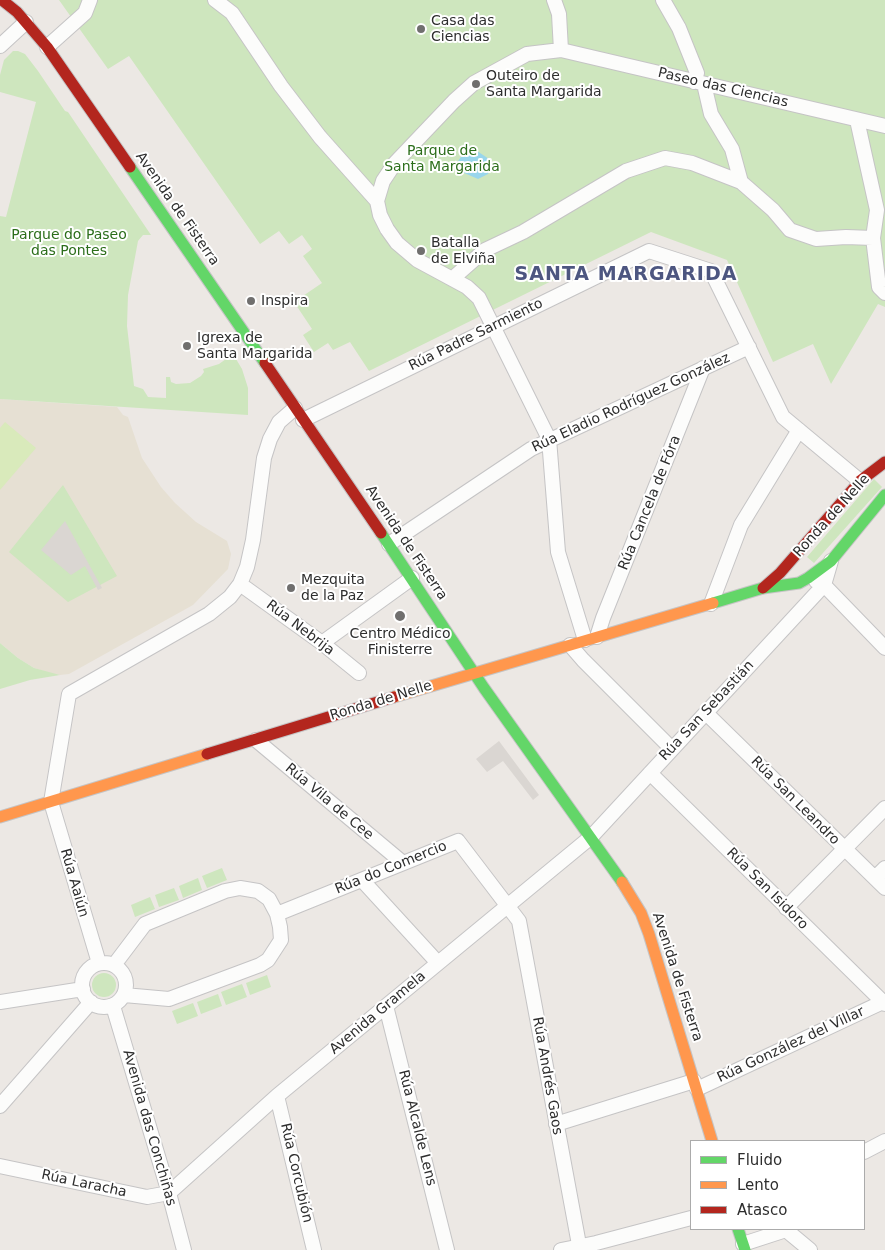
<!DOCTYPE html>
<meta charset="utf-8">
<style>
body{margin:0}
#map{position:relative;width:885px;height:1250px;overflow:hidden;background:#ece8e4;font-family:"DejaVu Sans",sans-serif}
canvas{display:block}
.legend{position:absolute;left:690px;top:1140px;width:175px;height:90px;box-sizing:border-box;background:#fff;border:1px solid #ababab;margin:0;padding:6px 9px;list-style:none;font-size:15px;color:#2e2e2e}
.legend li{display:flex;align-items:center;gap:10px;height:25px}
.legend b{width:25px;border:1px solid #ababab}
</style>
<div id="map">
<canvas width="885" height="1250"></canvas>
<ul class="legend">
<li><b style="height:6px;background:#63d668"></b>Fluido</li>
<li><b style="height:6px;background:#ff974d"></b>Lento</li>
<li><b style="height:6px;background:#b3261e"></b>Atasco</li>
</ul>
</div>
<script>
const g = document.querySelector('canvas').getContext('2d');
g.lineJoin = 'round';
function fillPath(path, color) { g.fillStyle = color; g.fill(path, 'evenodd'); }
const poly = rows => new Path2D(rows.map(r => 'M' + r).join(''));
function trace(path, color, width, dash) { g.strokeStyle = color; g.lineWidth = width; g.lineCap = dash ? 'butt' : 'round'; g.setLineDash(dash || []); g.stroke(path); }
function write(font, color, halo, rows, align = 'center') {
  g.font = font + ' "DejaVu Sans",sans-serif'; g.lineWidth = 4; g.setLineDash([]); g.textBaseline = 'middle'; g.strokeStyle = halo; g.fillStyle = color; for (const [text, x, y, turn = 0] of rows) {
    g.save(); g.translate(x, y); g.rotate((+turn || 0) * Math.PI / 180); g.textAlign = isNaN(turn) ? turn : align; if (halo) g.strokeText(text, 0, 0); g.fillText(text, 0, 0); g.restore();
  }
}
const education = poly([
 [0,399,117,407,123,415,128,417,142,458,161,487,175,503,196,522,227,541,231,554,228,569,193,605,69,674,60,675,52,674,34,668,18,658,0,643]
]);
const green = poly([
 [59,0,885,0,885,307,878,304,831,384,813,344,773,362,727,260,651,232,369,371,350,342,333,350,328,343,314,352,303,335,312,329,294,302,322,283,303,256,312,249,302,235,289,244,279,231,260,244,129,56,108,69],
 [13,51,18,51,25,54,38,71,65,111,68,112,151,235,143,235,138,241,128,295,127,326,134,386,143,389,148,397,166,398,166,377,170,377,171,382,176,384,190,383,201,376,204,372,203,369,219,364,233,354,242,369,248,388,248,415,0,399,0,216,6,217,36,102,0,92,0,75,4,60],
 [874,479,882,487,814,563,807,557],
 [63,485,117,576,68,602,9,552],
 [0,643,18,658,34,668,60,675,30,680,0,689],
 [222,868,227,880,207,888,202,876],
 [198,878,202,890,183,898,179,886],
 [174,888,179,900,159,907,155,895],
 [150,897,155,909,135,917,131,905],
 '92 985a12 12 0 1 1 24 0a12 12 0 1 1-24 0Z',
 [267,975,271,987,250,995,246,983],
 [242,984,247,997,226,1005,221,992],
 [218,994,222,1006,201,1014,197,1002],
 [193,1003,198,1016,177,1024,172,1011]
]);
const pitch = poly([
 [5,422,36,448,0,490,0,428]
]);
const plaza = poly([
 [65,521,102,588,98,590,85,566,71,575,41,550],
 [499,741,539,795,533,800,503,761,487,772,476,759]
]);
const water = poly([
 [471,147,489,159,493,165,488,174,478,179,455,169,456,164,463,154]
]);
const street = poly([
 [215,0,232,13,281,86,320,137,377,201],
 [554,0,559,14,561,50,527,54,474,83,454,101,395,163,383,181,377,201,380,215,387,229,397,243,417,260,467,287,479,298,549,439,558,552,585,640],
 [663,0,679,28,697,73,694,82],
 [0,46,26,22],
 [47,47,85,13,90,0],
 [561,50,885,126],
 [704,84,711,114,732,149,741,182,773,210,790,230,816,239,846,237,873,238,879,287,885,293],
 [857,120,877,210,873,238],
 [452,279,485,250,523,232,626,171,665,158,692,163,741,182],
 [303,420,649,251,711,271,783,417,860,481],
 [389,544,531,449,749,347],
 [816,581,824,585,885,648],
 [240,584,322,643,359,673],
 [711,604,741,525,799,430],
 [597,637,603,618,703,368],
 [322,643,412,578],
 [570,645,583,660,672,749],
 [706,713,885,888],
 [256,740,403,863],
 [650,773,885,1004],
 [875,878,885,868],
 [362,880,438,963],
 [786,908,885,808],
 [277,914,458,841,519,921,580,1250],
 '82 985a22 22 0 1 1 44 0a22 22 0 1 1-44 0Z',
 [99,963,51,802,69,694,209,614,230,597,240,584,247,567,253,540,264,458,270,439,279,422,295,408],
 [114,965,145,924,225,891,240,888,258,891,269,899,277,914,280,927,281,940,268,960,260,965,169,999,124,995],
 [0,1002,83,989],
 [113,1006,169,1193,184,1250],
 [386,1006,447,1250],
 [697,1089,885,1001],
 [277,1096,314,1250],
 [0,1106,91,1002],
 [556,1124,694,1081],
 [864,1152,885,1141],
 [0,1166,147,1197,169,1193,277,1096,591,837,824,585,831,561],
 [786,1230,810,1250],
 [743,1244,786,1230,785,1229],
 [561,1250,596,1243,691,1218]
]);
const fast = poly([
 [130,167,265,363],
 [381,533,484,688,622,882],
 [713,603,763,588,799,583,808,578,831,561,885,495],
 [738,1229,745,1250]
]);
const slow = poly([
 [394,697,713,603],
 [0,817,207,754],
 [622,882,641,913,649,934,712,1141]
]);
const jam = poly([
 [2,0,17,12,47,47,130,167],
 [265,363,381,533],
 [763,588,780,573,860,481,885,462],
 [207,754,394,697]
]);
const markers = [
 [421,29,5,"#706f6e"],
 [476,84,5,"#706f6e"],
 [421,251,5,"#706f6e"],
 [251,301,5,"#706f6e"],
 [187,346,5,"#706f6e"],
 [291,588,5,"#706f6e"],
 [400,616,6,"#706f6e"]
];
const poiNames = [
 ["Casa das",431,21],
 ["Ciencias",431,37],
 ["Outeiro de",486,76],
 ["Santa Margarida",486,92],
 ["Batalla",431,243],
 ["de Elviña",431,259],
 ["Inspira",261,301],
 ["Igrexa de",197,338],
 ["Santa Margarida",197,354],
 ["Mezquita",301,580],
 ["de la Paz",301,596],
 ["Centro Médico",400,634,"center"],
 ["Finisterre",400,650,"center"]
];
const streetNames = [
 ["Paseo das Ciencias",723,88,13],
 ["Avenida de Fisterra",177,209,55],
 ["Rúa Padre Sarmiento",476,335,-26],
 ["Rúa Eladio Rodríguez González",631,403,-25],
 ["Rúa Cancela de Fóra",650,503,-68],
 ["Ronda de Nelle",832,516,-48],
 ["Avenida de Fisterra",406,543,56],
 ["Rúa Nebrija",300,628,37],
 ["Ronda de Nelle",381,701,-17],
 ["Rúa San Sebastián",707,711,-47],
 ["Rúa San Leandro",795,801,45],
 ["Rúa Vila de Cee",329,802,40],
 ["Rúa do Comercio",391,868,-22],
 ["Rúa Aaiún",74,883,74],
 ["Rúa San Isidoro",767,889,45],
 ["Avenida de Fisterra",677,977,72],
 ["Avenida Gramela",378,1013,-40],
 ["Rúa González del Villar",791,1045,-25],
 ["Rúa Andrés Gaos",547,1076,80],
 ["Avenida das Conchiñas",149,1128,74],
 ["Rúa Alcalde Lens",417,1128,76],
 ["Rúa Corcubión",296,1173,77],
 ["Rúa Laracha",84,1184,12]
];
const parkNames = [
 ["Parque de",442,151],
 ["Santa Margarida",442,167],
 ["Parque do Paseo",69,235],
 ["das Pontes",69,251]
];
const districtNames = [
 ["SANTA MARGARIDA",626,275]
];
fillPath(education, '#e6e0d3');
fillPath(green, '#cee6be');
fillPath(pitch, '#d9eabb');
fillPath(plaza, '#dad6d2');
fillPath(water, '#99d6ec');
trace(street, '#c5c4c5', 16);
trace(fast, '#c5c4c5', 13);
trace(slow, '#c5c4c5', 13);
trace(jam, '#c5c4c5', 13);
trace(street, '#fcfcfb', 14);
trace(fast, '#63d668', 11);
trace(slow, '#ff974d', 11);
trace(jam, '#b3261e', 11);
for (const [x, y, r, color] of markers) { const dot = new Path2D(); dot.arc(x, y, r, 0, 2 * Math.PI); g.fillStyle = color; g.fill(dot); trace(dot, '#fff', 2); }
write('14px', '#2e2e2e', '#fff', poiNames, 'left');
write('14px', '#2e2e2e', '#fff', streetNames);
write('14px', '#2c6e1b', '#fff', parkNames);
g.letterSpacing = '1px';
write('bold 19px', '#4d5680', '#fff', districtNames);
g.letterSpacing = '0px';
</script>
